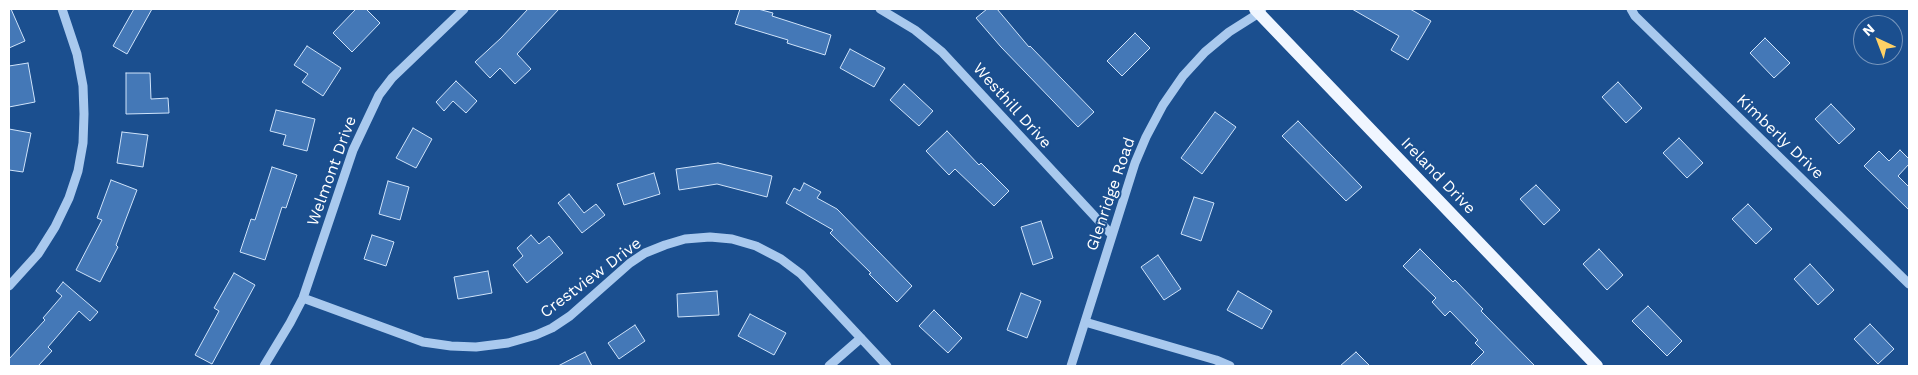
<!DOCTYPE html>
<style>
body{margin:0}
#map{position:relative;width:1918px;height:375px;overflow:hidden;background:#1b4f8f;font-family:"Work Sans",sans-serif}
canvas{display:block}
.frame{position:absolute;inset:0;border:10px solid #fff;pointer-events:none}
.north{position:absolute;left:1853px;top:15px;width:50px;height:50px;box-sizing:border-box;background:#1b4f8f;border:1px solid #7695bc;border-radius:50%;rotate:317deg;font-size:14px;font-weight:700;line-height:20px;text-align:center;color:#fff}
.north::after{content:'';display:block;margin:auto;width:18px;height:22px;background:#ffd166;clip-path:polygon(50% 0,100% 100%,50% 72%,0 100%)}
</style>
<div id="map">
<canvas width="1918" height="375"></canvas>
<div class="frame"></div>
<div class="north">N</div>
</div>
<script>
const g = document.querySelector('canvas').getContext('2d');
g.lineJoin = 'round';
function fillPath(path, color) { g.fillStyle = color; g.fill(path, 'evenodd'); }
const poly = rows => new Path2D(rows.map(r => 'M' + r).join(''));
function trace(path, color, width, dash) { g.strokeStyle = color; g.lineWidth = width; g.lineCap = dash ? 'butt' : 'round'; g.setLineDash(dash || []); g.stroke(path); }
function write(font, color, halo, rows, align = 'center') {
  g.font = font + ' "Work Sans",sans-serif'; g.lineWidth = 4; g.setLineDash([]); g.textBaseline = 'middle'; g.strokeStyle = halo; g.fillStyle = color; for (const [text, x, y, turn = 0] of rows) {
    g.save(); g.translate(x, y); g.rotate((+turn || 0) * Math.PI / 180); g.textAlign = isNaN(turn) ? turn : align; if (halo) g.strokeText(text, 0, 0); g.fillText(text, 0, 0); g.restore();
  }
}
const building = poly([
 [9,9,11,9,25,41,9,48,9,9],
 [134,9,152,9,127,54,113,46,134,9],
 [356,9,366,9,380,23,352,52,333,33,356,9],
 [528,9,559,9,517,54,531,69,515,84,500,68,490,78,475,62,501,38,528,9],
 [740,9,758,9,773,13,772,16,831,35,825,55,787,43,788,40,735,24,740,9],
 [987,9,997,9,1029,47,1030,46,1094,112,1078,127,1001,47,976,18,987,9],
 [1352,9,1410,9,1431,21,1408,60,1391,50,1399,36,1352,9],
 [1135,33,1150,48,1122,76,1107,61,1135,33],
 [1765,38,1790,63,1774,78,1750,53,1765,38],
 [307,46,341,68,323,96,302,82,308,74,294,65,307,46],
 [850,49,885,68,874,87,840,68,850,49],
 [28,63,35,102,9,107,9,66,28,63],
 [126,73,150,73,151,99,168,98,169,113,126,114,126,73],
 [456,81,477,101,466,113,453,101,444,111,436,102,456,81],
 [1618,82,1642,108,1626,123,1602,97,1618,82],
 [904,84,933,111,919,126,890,100,904,84],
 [1831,104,1855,129,1839,144,1815,119,1831,104],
 [276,110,315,119,307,151,283,145,286,135,270,131,276,110],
 [1215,112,1236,127,1202,174,1181,158,1215,112],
 [1298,121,1362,187,1346,201,1282,136,1298,121],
 [413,128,432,139,416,168,396,158,413,128],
 [9,129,31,133,23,172,9,170,9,129],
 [947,131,979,165,981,163,1009,191,994,206,955,169,949,175,926,151,947,131],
 [122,132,148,135,143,167,117,163,122,132],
 [1679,138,1703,163,1687,178,1663,153,1679,138],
 [1900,150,1909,159,1909,164,1898,176,1909,187,1909,210,1864,166,1879,151,1889,161,1900,150],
 [718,163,772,176,767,197,717,184,679,190,676,169,718,163],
 [272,167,297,175,286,208,282,207,265,260,240,252,251,219,255,220,272,167],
 [654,173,660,194,624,205,617,184,654,173],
 [111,180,137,190,116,245,118,247,100,282,76,270,102,220,97,218,111,180],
 [388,181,409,187,400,220,379,214,388,181],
 [804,183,821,192,817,198,837,209,912,286,897,302,869,274,871,273,830,233,833,230,786,203,794,188,800,191,804,183],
 [1536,185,1560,210,1544,225,1520,199,1536,185],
 [569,194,584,213,596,204,605,215,582,233,558,203,569,194],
 [1194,197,1214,203,1201,241,1181,234,1194,197],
 [1748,204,1772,229,1756,244,1732,219,1748,204],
 [1041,221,1053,258,1033,265,1021,227,1041,221],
 [372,235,394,242,386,266,364,259,372,235],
 [531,235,539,244,549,236,563,253,527,283,513,265,523,256,517,248,531,235],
 [1420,249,1453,282,1455,280,1483,309,1481,311,1535,366,1470,366,1484,352,1475,343,1478,340,1450,311,1445,316,1432,302,1436,298,1403,266,1420,249],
 [1599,249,1623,275,1607,290,1583,264,1599,249],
 [1158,255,1181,289,1164,300,1141,267,1158,255],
 [1810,264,1834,290,1818,305,1794,279,1810,264],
 [488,271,492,293,458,299,454,277,488,271],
 [234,273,255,285,212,364,195,355,219,311,214,308,234,273],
 [63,282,98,312,90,321,79,311,48,347,52,351,38,366,9,366,9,359,45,320,43,318,62,296,56,291,63,282],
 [717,291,719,315,678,317,677,294,717,291],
 [1238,291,1272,311,1262,329,1227,310,1238,291],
 [1021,293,1041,301,1027,338,1007,330,1021,293],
 [1648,306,1682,341,1667,356,1632,321,1648,306],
 [934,310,962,338,948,353,919,326,934,310],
 [750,314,786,333,774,355,738,336,750,314],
 [1870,324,1894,349,1878,364,1854,339,1870,324],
 [635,325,645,341,619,359,608,343,635,325],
 [585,352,592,366,558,366,585,352],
 [1356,352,1370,366,1340,366,1356,352]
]);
const minor = poly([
 [880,9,915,30,942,52,1112,235],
 [1631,9,1635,16,1909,284],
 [9,286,38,254,55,227,69,198,78,171,83,143,84,114,83,86,77,54,62,9],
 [303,298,423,342,451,346,476,347,508,343,536,335,552,328,570,316,630,263,645,253,665,245,685,239,710,237,732,239,756,246,781,259,801,274,887,366],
 [1085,322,1216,360,1230,366],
 [264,366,290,323,303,298,353,150,379,95,392,78,464,9],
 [829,366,861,338],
 [1071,366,1135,163,1146,137,1163,105,1183,76,1205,52,1229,32,1259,13,1262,9]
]);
const major = poly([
 [1255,9,1597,366]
]);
const streetNames = [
 ["Westhill Drive",1012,106,48],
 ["Kimberly Drive",1780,137,44],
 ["Welmont Drive",332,171,-70],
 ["Ireland Drive",1438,176,46],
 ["Glenridge Road",1111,194,-71],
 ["Crestview Drive",591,278,-37]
];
fillPath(building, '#4478b7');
trace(building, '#cfe3fa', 1);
trace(minor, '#a9c9ee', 9);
trace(major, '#f0f6ff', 12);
write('16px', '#fff', '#1b4f8f', streetNames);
</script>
